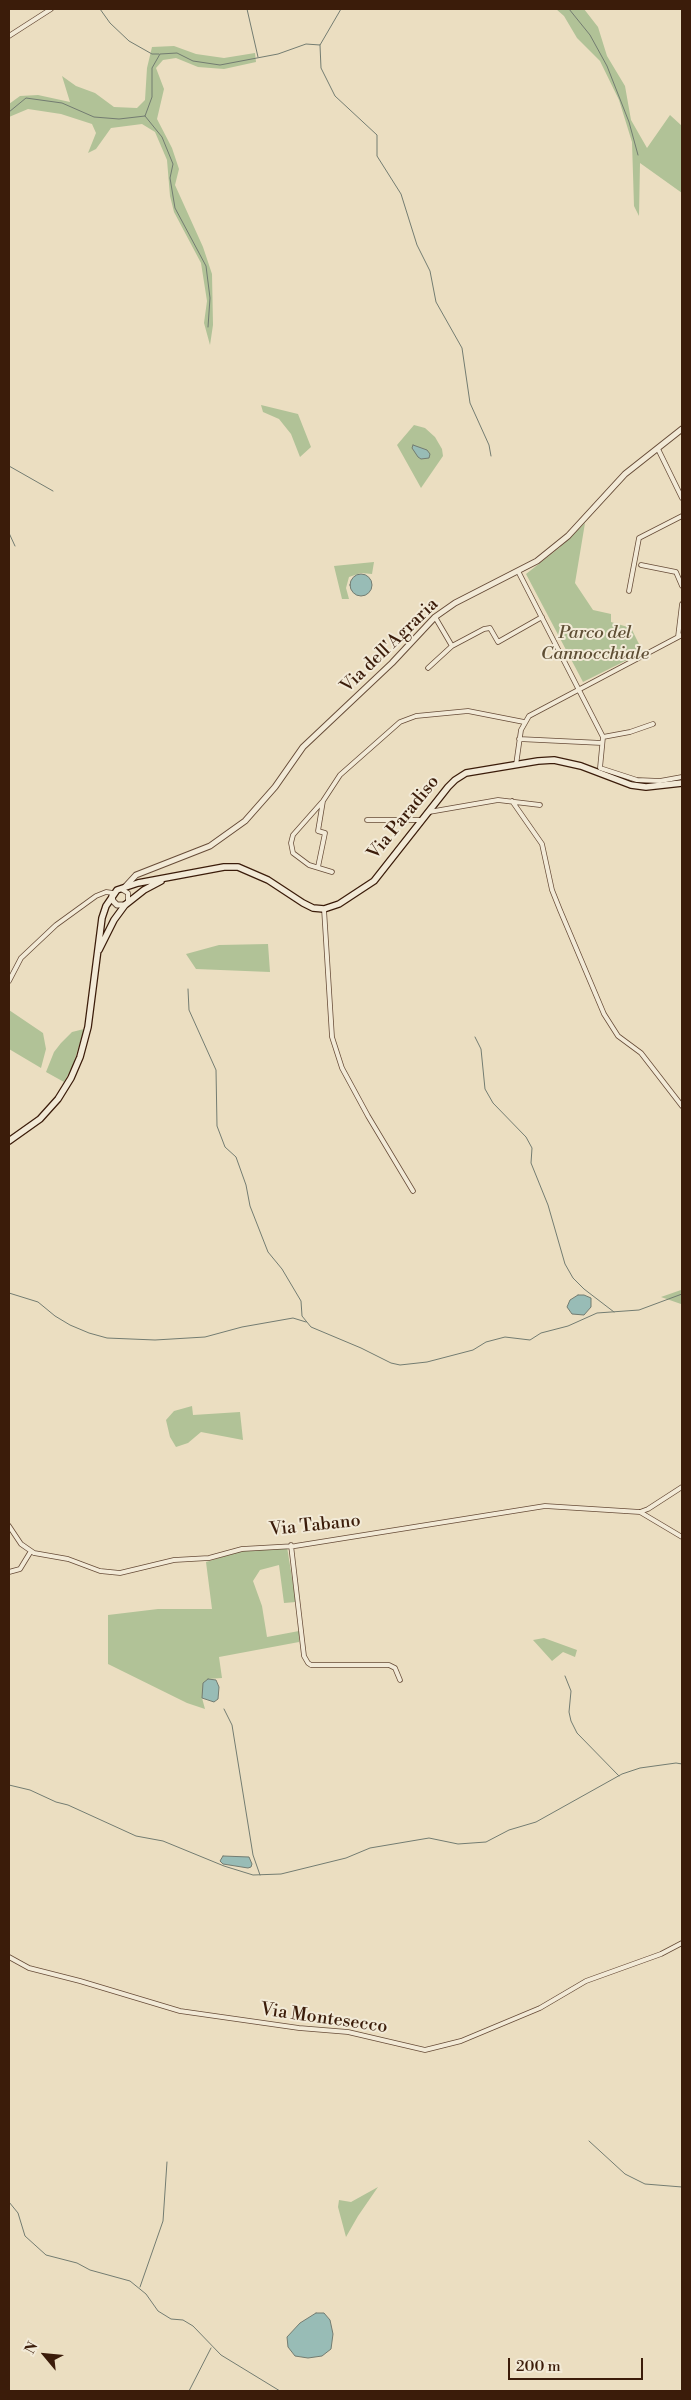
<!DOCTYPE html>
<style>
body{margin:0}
#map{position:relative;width:691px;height:2400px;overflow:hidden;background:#ebdec1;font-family:"Libre Bodoni",serif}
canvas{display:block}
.frame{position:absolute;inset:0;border:10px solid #3b1c0a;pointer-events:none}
.north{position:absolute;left:20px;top:2330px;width:50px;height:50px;-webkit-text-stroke:4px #f2ead7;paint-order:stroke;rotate:298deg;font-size:14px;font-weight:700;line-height:20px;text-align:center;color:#3b1c0a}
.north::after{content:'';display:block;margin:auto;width:18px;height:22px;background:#3b1c0a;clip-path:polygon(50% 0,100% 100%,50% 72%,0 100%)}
.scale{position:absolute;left:508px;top:2358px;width:135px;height:22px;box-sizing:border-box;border:2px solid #3b1c0a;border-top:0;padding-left:6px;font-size:15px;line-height:18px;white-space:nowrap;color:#3b1c0a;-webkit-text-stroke:4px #f2ead7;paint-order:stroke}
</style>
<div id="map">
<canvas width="691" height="2400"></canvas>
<div class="frame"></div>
<div class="north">N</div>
<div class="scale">200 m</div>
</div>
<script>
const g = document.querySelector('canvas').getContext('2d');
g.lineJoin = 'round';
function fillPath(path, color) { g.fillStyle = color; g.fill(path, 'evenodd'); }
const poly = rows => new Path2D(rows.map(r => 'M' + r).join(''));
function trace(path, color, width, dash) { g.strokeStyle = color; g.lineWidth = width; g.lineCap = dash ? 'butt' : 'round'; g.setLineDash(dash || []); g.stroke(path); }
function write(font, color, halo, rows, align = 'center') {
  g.font = font + ' "Libre Bodoni",serif'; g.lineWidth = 4; g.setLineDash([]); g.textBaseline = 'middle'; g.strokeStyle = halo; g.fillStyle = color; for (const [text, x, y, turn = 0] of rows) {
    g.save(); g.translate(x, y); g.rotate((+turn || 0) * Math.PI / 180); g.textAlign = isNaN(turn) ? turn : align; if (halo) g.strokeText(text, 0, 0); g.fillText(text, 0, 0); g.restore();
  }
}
const green = poly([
 [556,9,584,9,598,27,607,56,625,86,631,120,647,148,670,115,682,126,682,193,640,163,639,216,634,206,632,142,619,100,600,61,577,38,564,16],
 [174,46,196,54,224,58,255,53,256,62,224,69,198,67,176,58,163,60,156,68,164,89,157,119,172,148,179,169,175,185,203,247,212,274,213,325,210,345,204,323,207,301,201,263,174,212,170,196,167,160,155,132,142,124,111,128,96,149,88,153,96,133,92,124,61,114,28,109,9,117,9,104,20,96,38,95,70,102,62,76,76,86,95,93,114,107,137,108,145,100,147,68,152,47],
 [261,405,298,414,311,447,300,457,291,434,279,419,263,412],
 [414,425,425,428,435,437,442,449,443,456,421,488,397,445],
 [585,523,575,583,593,610,611,614,611,622,631,628,643,652,583,682,526,574,559,548],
 [374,562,372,574,361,573,349,577,346,588,349,599,342,599,334,566],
 [268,944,270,972,196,969,186,954,219,945],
 [9,1010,43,1033,46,1049,41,1068,9,1049],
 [84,1029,73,1065,64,1082,46,1072,54,1052,61,1043,72,1032],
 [682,1289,681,1304,661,1297,681,1290],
 [192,1406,193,1415,240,1412,243,1440,201,1432,188,1443,176,1447,170,1437,166,1420,174,1411],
 [287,1547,296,1602,284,1603,279,1565,260,1570,253,1581,262,1606,267,1637,299,1631,299,1642,219,1657,222,1678,208,1679,202,1698,205,1709,187,1703,108,1664,108,1615,158,1609,212,1609,206,1562,245,1550],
 [544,1638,577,1650,575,1657,563,1652,552,1661,533,1640],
 [378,2187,358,2216,346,2237,338,2207,339,2200,351,2202]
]);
const water = poly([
 [413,445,427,450,430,454,429,458,421,459,418,457,412,448,413,445],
 '350 585a11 11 0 1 1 22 0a11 11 0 1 1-22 0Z',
 [578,1295,584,1295,591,1298,591,1307,584,1315,572,1314,567,1307,570,1300,578,1295],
 [208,1679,216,1680,219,1687,218,1699,214,1702,202,1698,203,1683,208,1679],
 [223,1856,249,1857,252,1864,251,1867,248,1868,223,1864,220,1861,223,1856],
 [316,2313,324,2313,330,2320,333,2334,331,2349,322,2356,308,2358,295,2356,288,2347,287,2337,300,2323,316,2313]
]);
const stream = poly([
 [100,9,110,23,129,41,152,54,159,54],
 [247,9,258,57],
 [569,9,590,35,607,66,629,122,638,155],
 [320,45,321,68,335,96,377,135,377,156,401,194,417,245,430,271,436,302,462,348,470,403,489,445,491,456],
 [9,112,26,98,62,103,94,117,119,119,145,116,152,97,152,68,160,54,177,53,193,61,220,65,278,54,306,44,320,45,341,9],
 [145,116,162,137,173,164,170,178,175,208,206,266,210,298,208,327],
 [9,466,53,491],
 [9,533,15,546],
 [188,989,189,1010,216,1070,217,1126,225,1147,236,1157,246,1185,250,1206,268,1252,282,1269,301,1301,302,1316,311,1327,361,1348,391,1363,400,1365,427,1362,473,1350,486,1342,505,1337,530,1340,541,1333,568,1326,597,1313,639,1310,682,1294],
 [475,1037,481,1049,485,1089,493,1103,526,1137,532,1148,531,1163,548,1205,565,1264,573,1278,584,1289,614,1312],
 [9,1293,38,1302,55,1316,70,1325,89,1333,107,1338,155,1340,205,1337,242,1327,293,1318,306,1322],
 [565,1676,571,1691,569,1712,571,1721,577,1733,619,1776],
 [224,1709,232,1725,253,1855,260,1875],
 [9,1785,30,1790,56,1802,68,1805,136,1836,163,1841,224,1866,253,1875,281,1874,346,1858,370,1848,429,1838,458,1844,486,1842,509,1830,536,1822,622,1774,640,1768,676,1763,682,1764],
 [589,2141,625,2174,645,2184,682,2187],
 [9,2202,18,2213,25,2236,46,2255,77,2263,90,2270,130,2281,146,2294,158,2311,171,2319,183,2320,193,2326,221,2355,280,2391],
 [140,2287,163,2221,167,2162],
 [189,2391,211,2348]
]);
const minor = poly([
 [9,36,51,9],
 [658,449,682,498],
 [641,565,676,572,682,586],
 [519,573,603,737,600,768,637,780,660,781,682,777],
 [629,591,639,538,682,516],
 [435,617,452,646],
 [678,637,682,604],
 [428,668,452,646,484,629,490,628,498,642,542,617],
 [603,737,630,732,653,724],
 [519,739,602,743],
 [516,765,521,730,529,716,682,635],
 [512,801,542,844,552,890,560,910,604,1014,618,1036,641,1053,682,1106],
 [429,812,498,800,540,805],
 [367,820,421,820],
 [318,867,325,833,318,831,323,801],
 [332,872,309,865,293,853,291,843,293,835,323,801,340,775,400,722,416,716,468,711,524,722],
 [121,889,128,893,128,902],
 [324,909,332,1037,342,1068,368,1116,413,1191],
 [9,981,21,958,56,925,96,896,106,892,113,893],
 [640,1512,682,1537],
 [9,1526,21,1544,34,1553,68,1559,100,1571,120,1573,174,1560,209,1558,242,1549,295,1546,545,1506,640,1512,648,1509,682,1487],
 [291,1545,304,1656,308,1663,311,1665,389,1665,395,1668,400,1680],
 [9,1572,20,1569,31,1551],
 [9,1957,29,1968,80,1981,180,2011,299,2028,348,2032,425,2050,461,2041,540,2008,586,1981,661,1954,682,1943]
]);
const tertiary = poly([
 [125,887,136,875,210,846,245,821,275,787,303,747,392,663,435,617,455,603,537,561,568,536,625,474,682,429],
 [112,896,113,901,117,905,125,905]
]);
const secondary = poly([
 [99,950,114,920,125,905,144,890,161,881],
 [9,1141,40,1119,58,1099,71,1078,80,1057,88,1027,102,918,106,906,117,890,138,883,224,867,238,867,268,880,303,903,313,908,324,909,339,904,374,881,448,787,455,780,466,773,538,761,554,760,581,766,631,785,646,787,682,783]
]);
const parkNames = [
 ["Parco del",595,634],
 ["Cannocchiale",595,655]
];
const streetNames = [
 ["Via dell'Agraria",390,646,-44],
 ["Via Paradiso",404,818,-51],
 ["Via Tabano",315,1526,-6],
 ["Via Montesecco",324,2019,8]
];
fillPath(green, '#b1c297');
fillPath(water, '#98bcb6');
trace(water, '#737c71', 1);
trace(stream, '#737c71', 1);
trace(minor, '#674c38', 5.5);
trace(tertiary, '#674c38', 7);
trace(secondary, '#3b1c0a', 8);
trace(minor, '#f2ead7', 4);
trace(tertiary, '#f2ead7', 5);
trace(secondary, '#f2ead7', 5.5);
write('italic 18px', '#5e4e34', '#f2ead7', parkNames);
write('18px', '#3b1c0a', '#f2ead7', streetNames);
</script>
